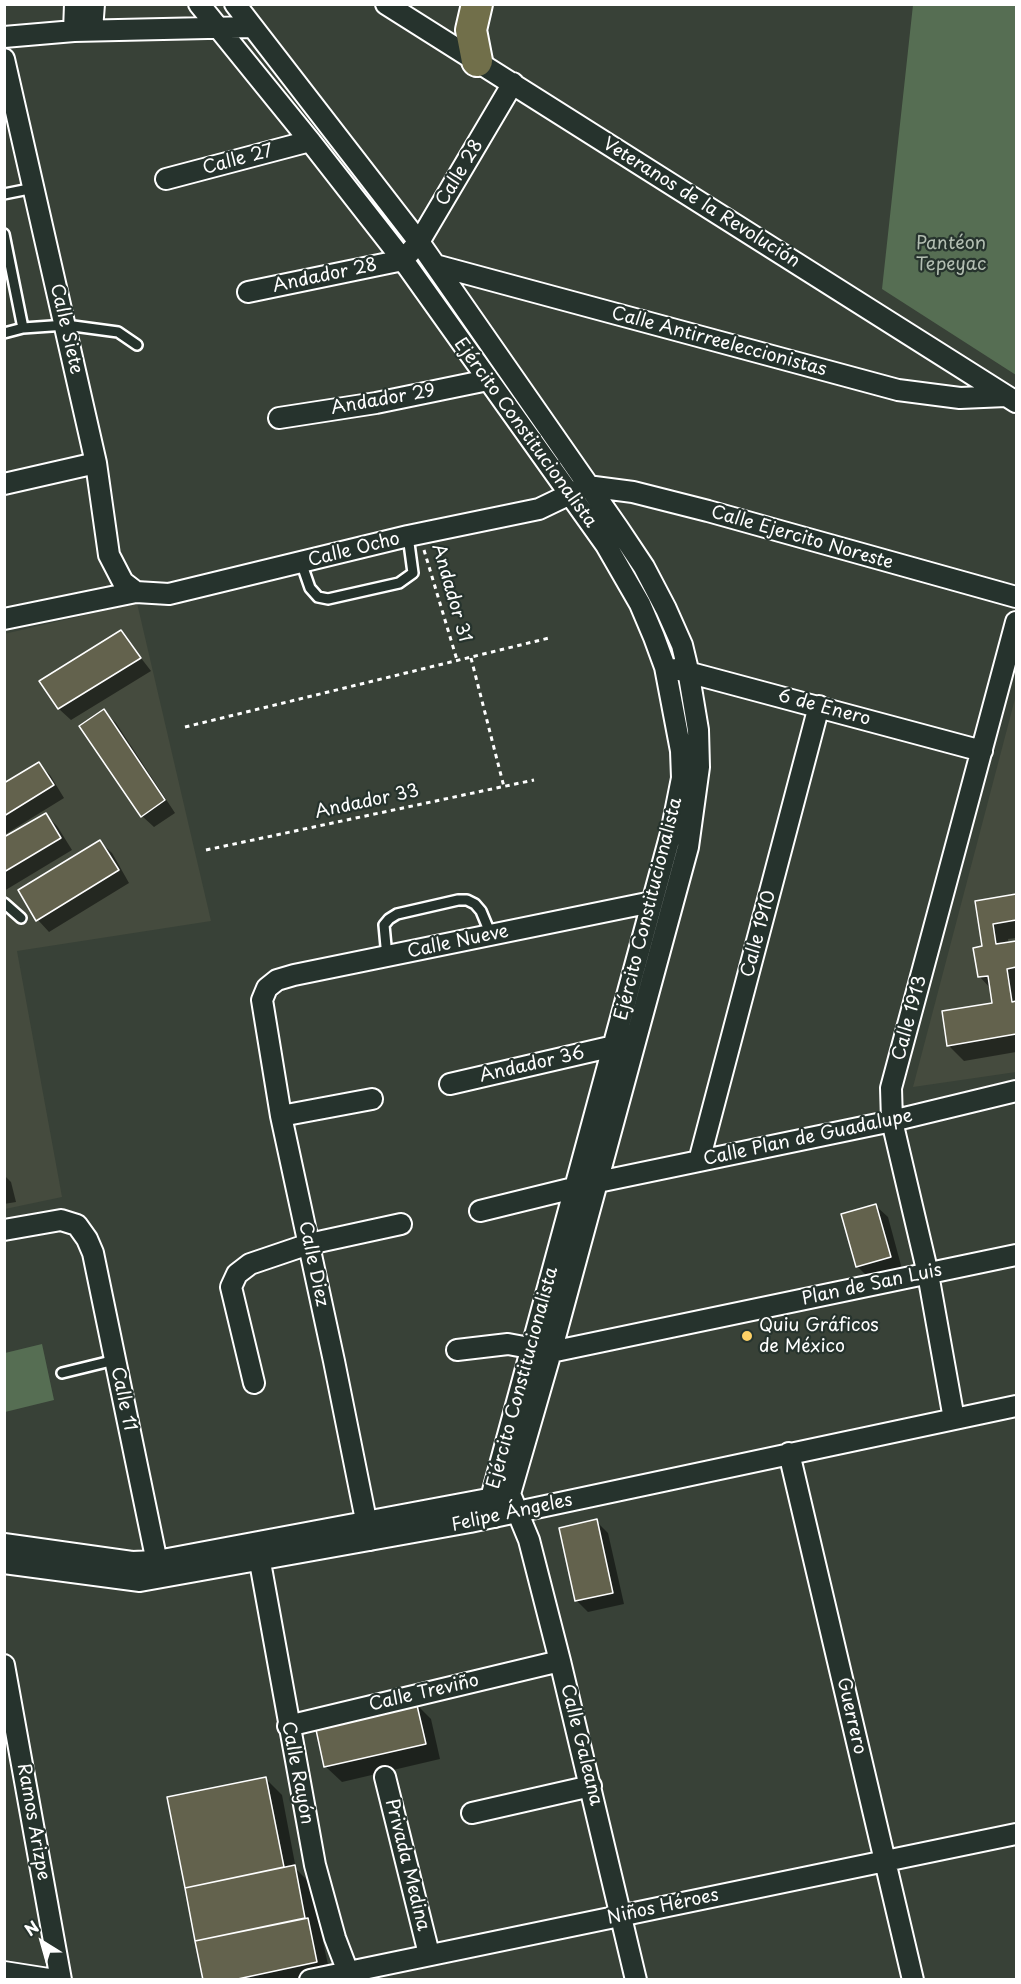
<!DOCTYPE html>
<meta charset="utf-8">
<style>
body{margin:0}
#map{position:relative;width:1021px;height:1984px;overflow:hidden;background:#384137;font-family:"Playpen Sans",sans-serif}
canvas{display:block}
.frame{position:absolute;inset:0;border:6px solid #fff;pointer-events:none}
.north{position:absolute;left:12px;top:1912px;width:60px;height:60px;-webkit-text-stroke:4px #26332d;paint-order:stroke;rotate:323deg;font-size:16px;font-weight:700;line-height:24px;text-align:center;color:#fff}
.north::after{content:'';display:block;margin:auto;width:21px;height:27px;background:#fff;clip-path:polygon(50% 0,100% 100%,50% 72%,0 100%)}
</style>
<div id="map">
<canvas width="1021" height="1984"></canvas>
<div class="frame"></div>
<div class="north">N</div>
</div>
<script>
const g = document.querySelector('canvas').getContext('2d');
g.lineJoin = 'round';
function fillPath(path, color) { g.fillStyle = color; g.fill(path, 'evenodd'); }
const poly = rows => new Path2D(rows.map(r => 'M' + r).join(''));
function trace(path, color, width, dash) { g.strokeStyle = color; g.lineWidth = width; g.lineCap = dash ? 'butt' : 'round'; g.setLineDash(dash || []); g.stroke(path); }
function write(font, color, halo, rows, align = 'center') {
  g.font = font + ' "Playpen Sans",sans-serif'; g.lineWidth = 4.5; g.setLineDash([]); g.textBaseline = 'middle'; g.strokeStyle = halo; g.fillStyle = color; for (const [text, x, y, turn = 0] of rows) {
    g.save(); g.translate(x, y); g.rotate((+turn || 0) * Math.PI / 180); g.textAlign = isNaN(turn) ? turn : align; if (halo) g.strokeText(text, 0, 0); g.fillText(text, 0, 0); g.restore();
  }
}
const built = poly([
 [137,603,211,921,17,951,62,1197,5,1209,4,634],
 [1016,695,1016,1072,913,1087]
]);
const green = poly([
 [913,5,1016,5,1016,375,882,289],
 [42,1344,54,1400,5,1412,5,1353]
]);
const shadow = poly([
 [121,632,151,671,71,720,59,709,41,681],
 [104,711,116,723,175,813,154,827,142,816],
 [38,763,50,775,64,798,4,835,4,784],
 [45,814,57,826,72,850,4,891,4,839],
 [100,842,112,853,129,883,49,932,38,920,20,890],
 [1016,896,1016,938,1008,939,1009,944,1016,942,1016,1052,964,1061,948,1045,994,1004,991,989,980,977,984,948,976,902],
 [4,1175,11,1182,16,1202,4,1204],
 [876,1206,888,1217,902,1269,869,1278,857,1266],
 [596,1521,608,1533,624,1604,588,1612,577,1601],
 [415,1703,431,1719,440,1759,342,1782,326,1767,317,1726],
 [266,1779,282,1795,296,1869,310,1883,331,1978,205,1980,169,1798]
]);
const building = poly([
 [121,630,141,658,58,709,39,681,121,630],
 [104,709,165,800,141,817,79,726,104,709],
 [39,762,54,785,4,816,4,783,39,762],
 [46,813,61,838,4,872,4,837,46,813],
 [100,840,119,870,36,921,18,890,100,840],
 [1016,894,1016,920,993,924,996,944,1016,941,1016,967,1007,969,1012,1002,1016,1001,1016,1034,947,1046,942,1011,992,1003,988,976,978,977,973,948,982,946,975,901,1016,894],
 [876,1204,891,1257,856,1267,841,1214,876,1204],
 [597,1519,613,1593,575,1601,559,1528,597,1519],
 [416,1701,426,1744,324,1767,315,1725,416,1701],
 [266,1777,284,1867,185,1888,167,1797,266,1777],
 [295,1865,305,1918,195,1941,185,1888,295,1865],
 [308,1918,317,1962,233,1980,203,1980,195,1941,308,1918]
]);
const path = poly([
 [424,550,457,660],
 [471,658,504,787],
 [185,727,549,638],
 [206,850,534,780]
]);
const service = poly([
 [4,194,34,188],
 [4,234,23,328],
 [4,333,23,328,66,325,118,332,137,345],
 [301,562,310,588,318,597,328,599,399,583,413,573,408,536],
 [4,903,21,918],
 [387,957,384,925,389,919,397,914,458,900,467,900,475,904,481,911,491,935],
 [62,1373,115,1360]
]);
const minor = poly([
 [199,4,310,141,403,260,606,545,640,604,654,637,665,667,681,751,682,778,671,833,491,1498,495,1517],
 [235,4,419,242,618,528,644,567,666,609,682,645,688,670,698,730,699,767,688,847,551,1352,510,1494,529,1540,560,1661,636,1980],
 [386,4,1016,402],
 [92,30,94,4],
 [74,31,75,4],
 [4,37,74,31,252,27],
 [4,59,96,463,109,555,123,582,136,592],
 [166,179,310,141],
 [435,265,898,390,960,398,1006,396],
 [248,292,403,260,419,242,513,83],
 [279,418,376,403,488,380],
 [4,484,96,463],
 [4,619,136,592,169,594,408,536,539,509,587,486,633,492,708,511,1016,597],
 [676,669,982,751],
 [450,1084,614,1046],
 [281,1116,372,1099],
 [699,1161,819,706],
 [480,1211,598,1182,892,1121,1016,1091],
 [4,1230,61,1220,77,1225,87,1239,93,1253,159,1572],
 [457,1350,508,1344,551,1352,1016,1255],
 [254,1383,231,1287,237,1274,250,1264,309,1244,401,1224],
 [954,1419,928,1274,892,1121,891,1088,1016,622],
 [789,1453,913,1980],
 [370,1540,334,1361,281,1116,262,1000,267,988,277,980,294,975,652,902],
 [4,1544,132,1562,157,1561,504,1496],
 [260,1562,315,1865,335,1938,351,1980],
 [4,1563,140,1581,470,1522,1016,1406],
 [4,1665,61,1980],
 [288,1726,560,1661],
 [385,1777,429,1954],
 [472,1813,591,1786],
 [4,1972,55,1980],
 [310,1980,1016,1834]
]);
const primary = poly([
 [477,4,471,30,477,61]
]);
const markers = [
 [747,1336,6,"#ffd166"]
];
const streetNames = [
 ["Calle 27",238,160,-15],
 ["Calle 28",460,173,-59],
 ["Veteranos de la Revolución",701,203,32],
 ["Andador 28",325,276,-12],
 ["Calle Siete",66,329,77],
 ["Calle Antirreeleccionistas",719,342,15],
 ["Andador 29",383,400,-10],
 ["Ejército Constitucionalista",525,433,54],
 ["Calle Ejercito Noreste",802,538,16],
 ["Calle Ocho",354,550,-14],
 ["Andador 31",451,593,74],
 ["6 de Enero",824,708,15],
 ["Andador 33",367,802,-12],
 ["Ejército Constitucionalista",649,909,-76],
 ["Calle 1910",759,934,-75],
 ["Calle Nueve",458,942,-12],
 ["Calle 1913",910,1018,-75],
 ["Andador 36",532,1065,-13],
 ["Calle Plan de Guadalupe",808,1138,-12],
 ["Calle Diez",313,1264,78],
 ["Plan de San Luis",872,1285,-12],
 ["Ejército Constitucionalista",523,1378,-75],
 ["Calle 11",123,1399,78],
 ["Felipe Ángeles",512,1513,-12],
 ["Calle Treviño",424,1693,-13],
 ["Guerrero",851,1716,77],
 ["Calle Galeana",581,1745,76],
 ["Calle Rayón",297,1773,79],
 ["Ramos Arizpe",33,1822,80],
 ["Privada Medina",407,1865,76],
 ["Niños Héroes",663,1907,-12]
];
const parkNames = [
 ["Pantéon",951,244],
 ["Tepeyac",951,265]
];
const poiNames = [
 ["Quiu Gráficos",759,1326],
 ["de México",759,1347]
];
fillPath(built, '#454b3e');
fillPath(green, '#566e53');
fillPath(shadow, '#0007');
fillPath(building, '#63624d');
trace(building, '#fff', 1.5);
trace(service, '#fff', 14);
trace(minor, '#fff', 24);
trace(primary, '#fff', 34);
trace(path, '#fff', 3, [4.5, 4.5]);
trace(service, '#26332d', 9);
trace(minor, '#26332d', 20);
trace(primary, '#716f4a', 30);
for (const [x, y, r, color] of markers) { const dot = new Path2D(); dot.arc(x, y, r, 0, 2 * Math.PI); g.fillStyle = color; g.fill(dot); trace(dot, '#26332d', 2); }
write('18px', '#fff', '#26332d', streetNames);
write('18px', '#b3beb2', '#26332d', parkNames);
write('18px', '#fff', '#26332d', poiNames, 'left');
</script>
